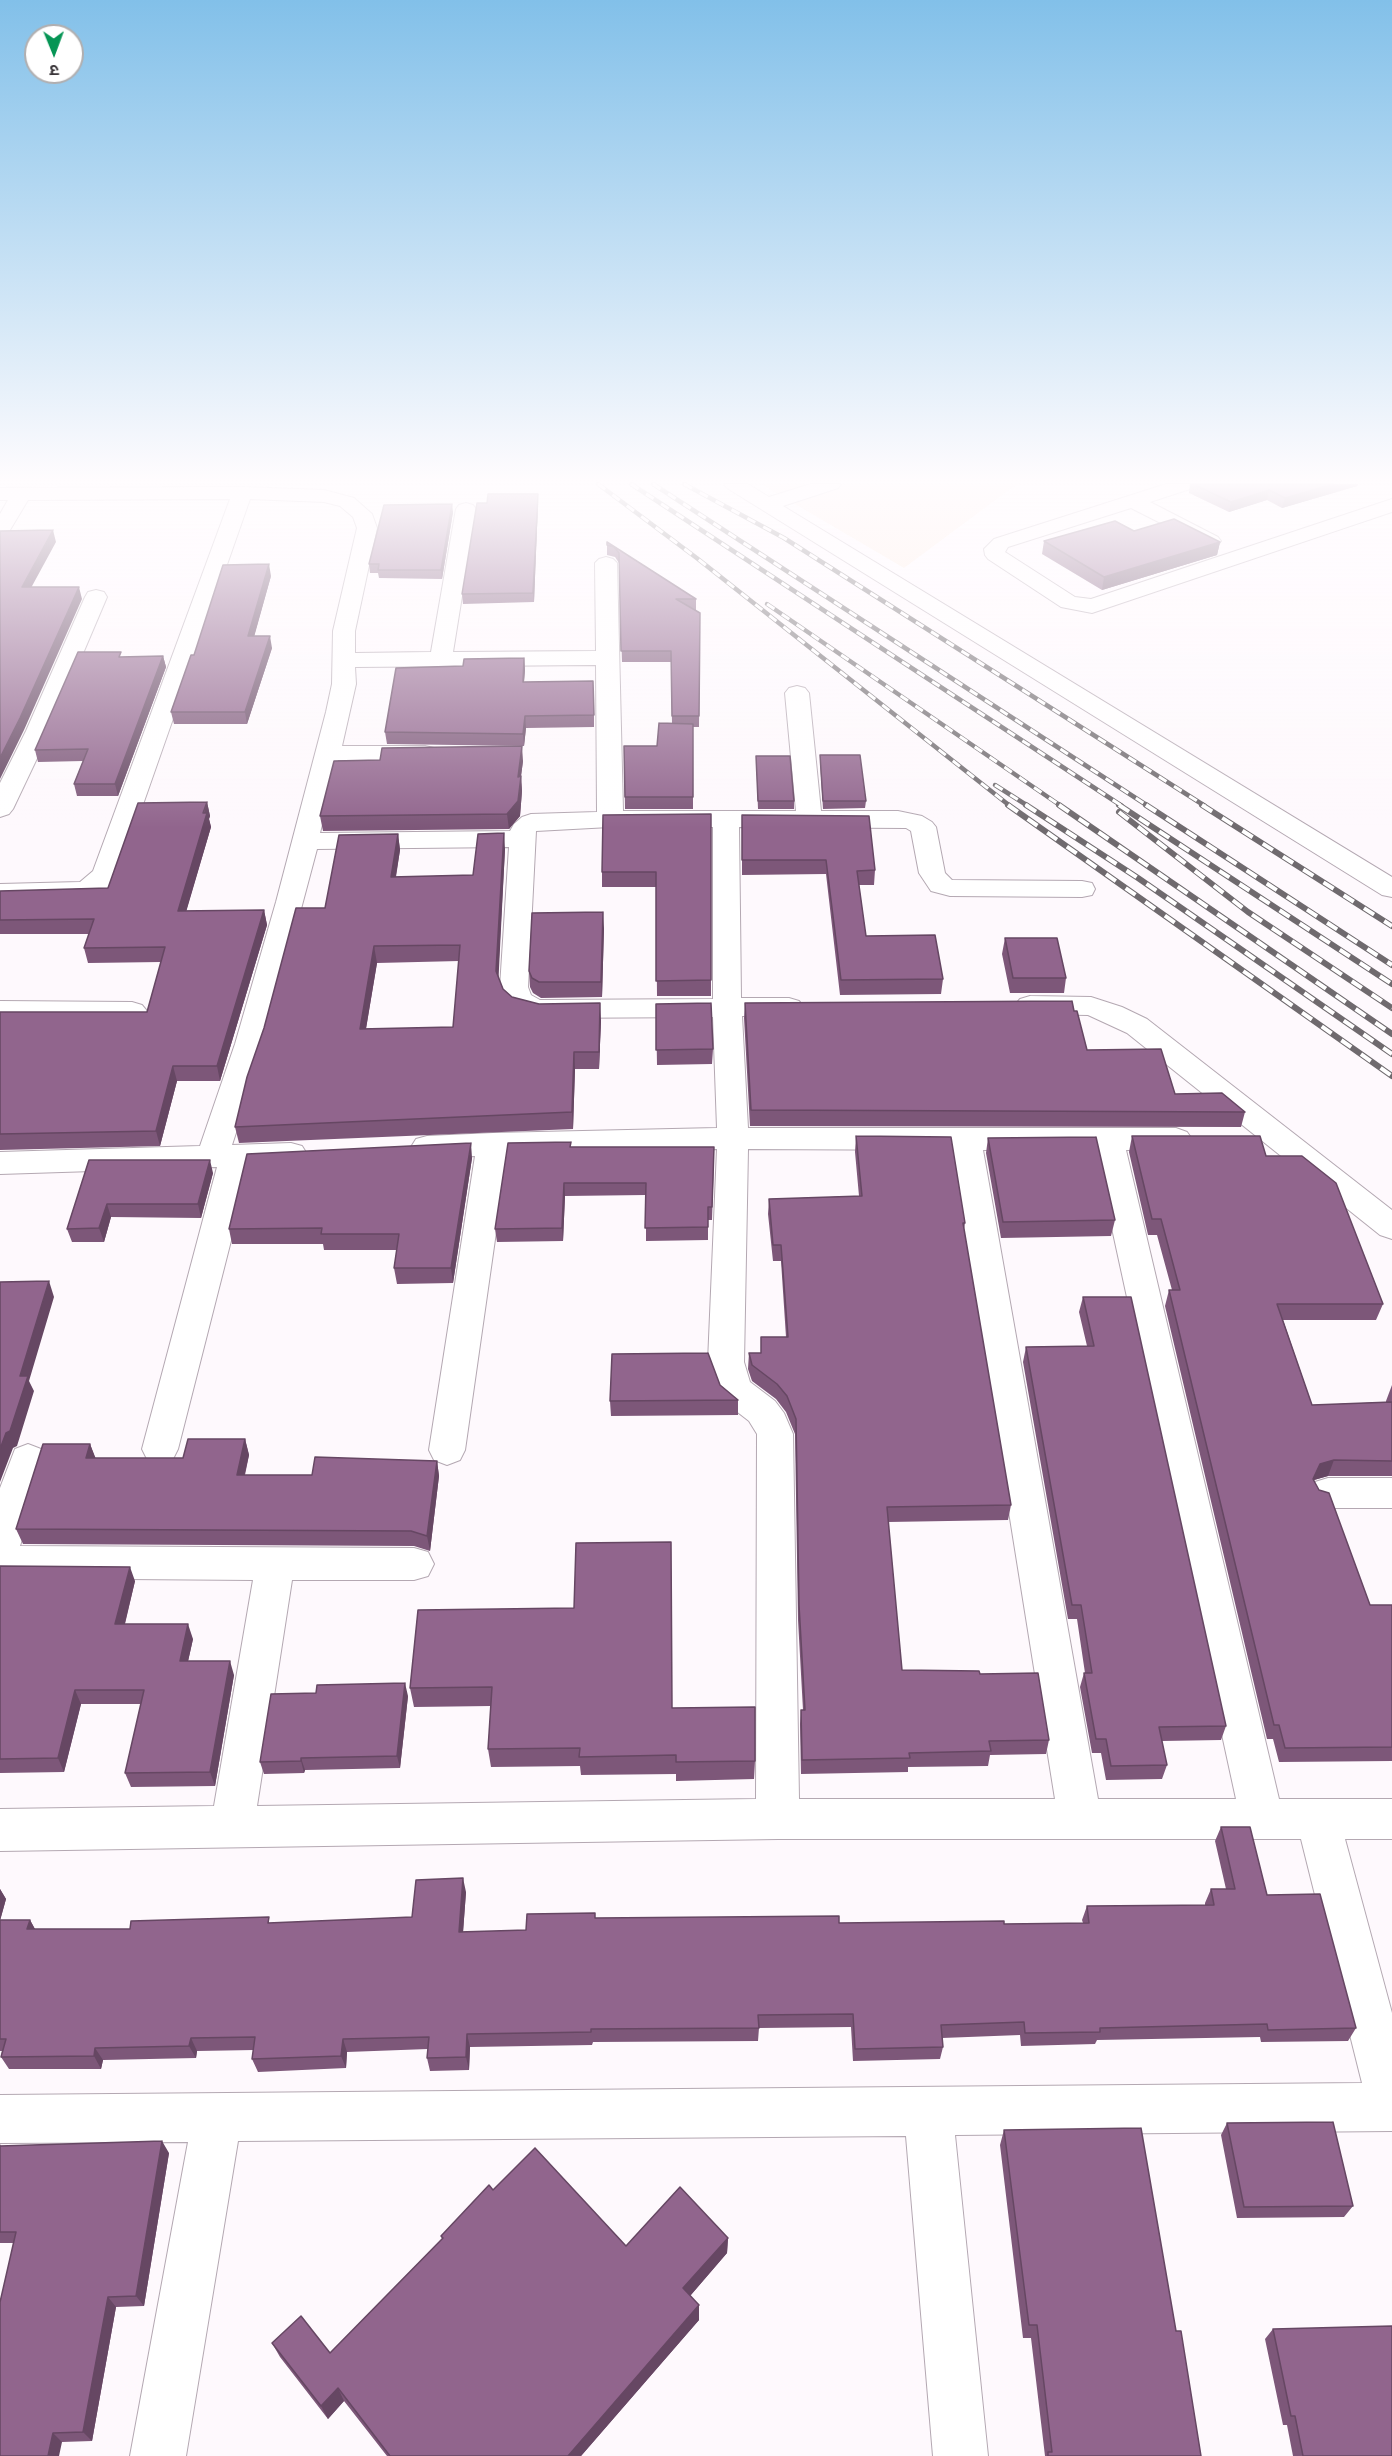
<!DOCTYPE html>
<meta charset="utf-8">
<style>
body{margin:0}
#map{position:relative;width:1392px;height:2456px;overflow:hidden;background:#fef9fd;font-family:Arial,"Noto Sans Devanagari",sans-serif}
canvas{display:block}
.north{position:absolute;left:24px;top:24px;width:60px;height:60px;box-sizing:border-box;background:#fff;border:2px solid #b0aeaf;border-radius:50%;rotate:179deg;font-size:16px;font-weight:700;line-height:24px;text-align:center;color:#393438}
.north::after{content:'';display:block;margin:auto;width:21px;height:27px;background:#069555;clip-path:polygon(50% 0,100% 100%,50% 72%,0 100%)}
</style>
<div id="map">
<canvas width="1392" height="2456"></canvas>
<div class="north">उ</div>
</div>
<script>
const g = document.querySelector('canvas').getContext('2d');
g.lineJoin = 'round';
function fillPath(path, color) { g.fillStyle = color; g.fill(path, 'evenodd'); }
const poly = rows => new Path2D(rows.map(r => 'M' + r).join(''));
function trace(path, color, width, dash) { g.strokeStyle = color; g.lineWidth = width; g.lineCap = dash ? 'butt' : 'round'; g.setLineDash(dash || []); g.stroke(path); }
const industrial = poly([
 [761,484,1017,484,904,568]
]);
const minor = poly([
 [724,484,748,484,769,497,811,484,841,484,838,488,783,506,1392,877,1392,897,1382,895,727,488,724,484],
 [1166,484,1196,484,1193,488,1150,502,1218,537,1221,541,1218,545,1211,547,1204,545,1131,508,1008,547,1005,552,1075,597,1091,599,1392,499,1392,512,1092,613,1061,607,988,559,985,555,984,549,994,539,1166,484],
 [242,487,324,490,354,498,372,514,377,528,355,631,355,653,431,652,456,509,459,505,466,503,473,505,476,509,453,652,596,651,595,563,599,559,606,557,613,559,617,563,623,811,796,811,785,693,789,688,797,686,805,688,809,693,821,811,898,811,922,816,932,822,936,827,945,873,952,880,1082,881,1092,883,1095,889,1092,895,1082,897,950,896,931,891,919,873,911,831,906,828,739,827,741,998,789,998,799,1001,804,1007,799,1013,789,1016,742,1016,748,1128,1176,1128,1187,1132,1192,1139,1187,1146,1176,1150,1126,1150,1279,1799,1392,1799,1392,1839,1345,1839,1392,2013,1392,2131,955,2135,988,2456,933,2456,906,2136,238,2141,186,2456,130,2456,188,2142,0,2143,0,2095,1362,2083,1301,1839,778,1839,0,1851,0,1809,214,1806,253,1580,0,1578,0,1488,15,1449,28,1444,41,1449,47,1459,20,1546,414,1548,428,1552,434,1564,428,1576,414,1580,292,1580,257,1806,756,1799,757,1434,749,1421,722,1400,708,1362,717,1149,507,1155,465,1450,460,1460,447,1465,434,1460,429,1450,475,1156,427,1158,416,1155,411,1147,416,1139,427,1136,493,1133,717,1128,713,1017,540,1018,514,1011,507,1005,500,987,509,847,317,849,265,1044,232,1145,291,1143,302,1146,307,1154,302,1162,291,1165,250,1166,178,1449,173,1459,160,1464,147,1459,142,1449,217,1167,0,1174,0,1152,200,1146,235,1044,276,902,326,712,332,684,333,631,357,528,353,517,340,506,324,502,250,499,119,873,105,891,85,898,0,900,0,884,80,882,93,871,230,499,28,500,7,535,0,537,0,514,8,500,0,500,0,488,242,487],
 [596,665,597,812,531,814,522,817,514,824,510,831,320,833,338,760,425,760,434,758,437,753,434,748,425,746,342,746,356,684,355,667,596,665],
 [610,827,713,827,713,999,540,1000,531,995,528,987,536,831,610,827],
 [748,1149,951,1150,1055,1799,799,1799,793,1434,784,1413,775,1401,750,1382,744,1362,748,1149],
 [983,1150,1095,1150,1236,1799,1098,1799,983,1150],
 [96,590,104,592,107,597,50,731,13,809,9,814,0,817,0,783,26,731,85,597,88,592,96,590],
 [1030,996,1091,997,1122,1007,1147,1019,1392,1210,1392,1239,1380,1235,1127,1033,1088,1015,1030,1014,1020,1011,1015,1005,1020,999,1030,996],
 [0,1001,132,1002,142,1005,147,1011,142,1017,132,1020,0,1019,0,1001],
 [1328,1478,1392,1478,1392,1508,1328,1508,1315,1504,1309,1493,1315,1482,1328,1478]
]);
const railFar1 = poly([
 [598,484,698,559,1010,806],
 [631,484,1122,806],
 [653,484,1148,806],
 [684,484,784,538,1205,806],
 [767,604,1061,806],
 [995,785,1028,806]
]);
const rail = poly([
 [1008,805,1392,1076],
 [1026,805,1138,878,1392,1054],
 [1059,805,1392,1034],
 [1119,805,1392,984],
 [1146,805,1392,965],
 [1202,805,1392,926],
 [1119,812,1248,912,1392,1008]
]);
const wall = poly([
 [1190,484,1358,484,1357,486,1282,508,1267,500,1229,512,1189,493],
 [538,503,534,602,463,604,462,594],
 [453,512,442,579,379,578,378,573,370,573,369,564],
 [1134,531,1220,542,1217,555,1102,590,1042,554,1044,541],
 [607,542,696,599,696,610,694,610,700,613,699,727,693,727,693,809,625,809,624,746,657,746,672,723,671,662,622,662,619,563,615,557,607,555],
 [271,576,254,636,272,648,247,724,174,724,171,712,194,655],
 [163,656,166,667,118,796,77,796,74,784,83,761,38,762,35,750,122,657],
 [524,658,525,670,524,682,594,692,594,727,526,728,524,746,387,744,385,732,463,666],
 [820,755,866,801,865,808,823,809,820,762],
 [756,756,794,801,794,809,758,809],
 [523,761,521,776,522,791,520,816,509,829,323,831,320,816],
 [207,802,210,816,209,819,211,827,186,911,264,910,267,925,220,1081,177,1081,160,1146,0,1150,0,1012,147,1012,161,962,88,963,84,948,89,934,0,934,0,891,108,888],
 [711,814,711,996,657,996,656,887,602,887,602,872],
 [742,815,875,870,874,885,859,885,866,936,943,979,941,994,840,995,826,874,742,875],
 [398,834,400,850,396,877,473,875,505,849,498,977,503,989,512,997,601,1020,599,1069,575,1069,573,1129,239,1143,235,1127,325,908],
 [459,961,453,1027,366,1029,377,963],
 [604,928,602,997,541,998,533,993,530,987,529,971],
 [1005,938,1066,978,1064,993,1010,993,1002,954],
 [745,1003,1074,1011,1087,1050,1175,1094,1245,1112,1241,1127,750,1126,744,1018],
 [656,1004,713,1049,712,1064,657,1065],
 [856,1136,965,1223,964,1229,1011,1505,1008,1520,888,1522,902,1670,980,1674,1049,1740,1046,1754,990,1755,988,1766,908,1767,908,1772,801,1774,800,1724,801,1710,803,1710,798,1620,795,1434,786,1412,776,1399,752,1381,748,1369,749,1353,761,1353,761,1337,786,1337,781,1261,773,1261,768,1214,769,1199,859,1196,855,1152],
 [1132,1136,1266,1156,1383,1304,1376,1320,1283,1320,1312,1405,1386,1402,1386,1401,1392,1385,1392,1476,1328,1476,1314,1480,1370,1605,1392,1605,1392,1761,1279,1762,1273,1739,1267,1739,1165,1306,1169,1290,1172,1290,1157,1235,1148,1235,1129,1152],
 [988,1138,1115,1220,1111,1236,1001,1238,986,1153],
 [571,1147,714,1160,712,1220,708,1220,708,1240,646,1241,646,1195,565,1196,563,1241,497,1242,495,1229],
 [472,1158,453,1283,397,1284,394,1268,397,1250,324,1250,323,1244,232,1244,229,1229],
 [89,1160,213,1173,201,1218,111,1217,104,1242,72,1242,67,1229],
 [1083,1297,1226,1726,1221,1740,1162,1741,1167,1765,1162,1779,1106,1780,1101,1753,1092,1753,1080,1687,1084,1673,1085,1673,1077,1619,1068,1619,1023,1362,1026,1347,1087,1346,1079,1312],
 [720,1385,738,1400,738,1415,611,1416,610,1401],
 [245,1439,249,1455,245,1475,312,1475,437,1461,439,1476,430,1551,414,1546,23,1544,16,1529,90,1444,95,1458,183,1458],
 [0,1566,135,1581,125,1624,193,1639,188,1661,234,1675,215,1786,131,1787,125,1773,141,1704,81,1704,64,1772,0,1773],
 [418,1610,673,1708,755,1761,754,1779,676,1781,676,1774,581,1775,580,1766,491,1767,488,1749,491,1706,414,1707,410,1688],
 [408,1696,400,1768,305,1770,304,1773,264,1774,260,1762],
 [1221,1827,1356,2028,1348,2041,1261,2042,1260,2037,1097,2040,1095,2044,1021,2046,1020,2035,942,2038,943,2047,940,2059,853,2061,851,2027,759,2028,758,2041,593,2042,592,2045,470,2047,469,2070,430,2071,427,2058,428,2049,347,2052,346,2068,258,2072,252,2059,254,2050,197,2051,196,2058,103,2060,101,2069,9,2069,1,2057,2,2051,0,2051,0,1889,6,1899,0,1920,30,1920,35,1929,130,1929,412,1917,466,1892,463,1932,526,1930,595,1918,839,1923,1004,1924,1083,1923,1082,1920,1087,1906,1205,1906,1205,1903,1211,1889,1226,1889,1215,1841],
 [1227,2123,1353,2206,1344,2217,1237,2218,1221,2135],
 [1004,2130,1176,2331,1201,2456,1045,2456,1031,2338,1023,2338,1000,2145],
 [0,2144,1,2146,169,2153,144,2306,116,2307,92,2441,62,2442,0,2456,14,2243,0,2243],
 [493,2190,626,2246,728,2238,727,2253,690,2296,699,2305,699,2320,581,2456,387,2456,344,2401,328,2419,280,2357,272,2343,330,2353,442,2239,441,2236],
 [1273,2329,1392,2456,1293,2456,1287,2425,1283,2425,1265,2339]
]);
const shadedWall = poly([
 [1333,484,1358,484,1357,486,1282,508,1285,498],
 [1269,490,1267,500,1229,512,1231,502],
 [538,494,538,503,534,602,533,593],
 [452,504,453,512,442,579,441,570],
 [53,530,56,542,25,599,22,587],
 [1220,542,1217,555,1102,590,1104,577],
 [269,564,271,576,251,648,248,636],
 [79,587,82,599,24,730,0,779,0,758],
 [270,636,272,648,247,724,245,712],
 [163,656,166,667,118,796,115,784],
 [524,658,525,670,523,693,523,682],
 [525,716,526,728,524,746,523,734],
 [522,746,523,761,521,776,522,791,520,816,509,829,507,814,518,777],
 [207,802,210,816,209,819,211,827,182,926,178,911],
 [504,833,505,849,498,988,496,971],
 [398,834,400,850,393,893,391,877],
 [264,910,267,925,220,1081,217,1066],
 [603,912,604,928,602,997,601,982],
 [374,946,377,963,363,1046,360,1029],
 [600,1003,601,1020,599,1069,599,1052],
 [574,1052,575,1069,573,1129,572,1112],
 [173,1066,177,1081,160,1146,156,1131],
 [471,1143,472,1158,453,1283,451,1268],
 [210,1160,213,1173,201,1218,198,1204],
 [564,1183,565,1196,563,1241,562,1228],
 [107,1204,111,1217,104,1242,99,1228],
 [49,1281,54,1297,29,1381,34,1391,17,1446,13,1448,0,1482,0,1449,20,1376],
 [245,1439,249,1455,241,1490,237,1475],
 [90,1444,96,1459,86,1458],
 [1334,1460,1328,1476,1314,1480,1307,1494,1313,1479,1320,1464],
 [437,1461,439,1476,430,1551,427,1536],
 [130,1567,135,1581,121,1639,115,1624],
 [188,1624,193,1639,185,1675,180,1661],
 [230,1661,234,1675,215,1786,210,1772],
 [405,1683,408,1696,400,1768,397,1756],
 [75,1690,81,1704,64,1772,58,1758],
 [301,1758,305,1770,304,1773,301,1761],
 [463,1878,466,1892,462,1946,459,1932],
 [0,1889,6,1899,0,1921],
 [30,1920,37,1933,27,1929],
 [467,2034,470,2047,469,2070,466,2057],
 [191,2038,197,2051,196,2058,189,2046],
 [343,2039,347,2052,346,2068,341,2056],
 [95,2048,103,2060,101,2069,94,2056],
 [162,2141,169,2153,144,2306,136,2296],
 [728,2238,727,2253,684,2303,683,2288],
 [108,2297,116,2307,92,2441,83,2432],
 [699,2305,699,2320,581,2456,568,2456],
 [338,2388,344,2401,328,2419,321,2406],
 [53,2433,62,2442,59,2456,48,2456]
]);
const building = poly([
 [1193,484,1333,484,1285,498,1269,490,1231,502,1193,484],
 [488,494,538,494,533,593,462,594,477,503,487,503,488,494],
 [452,504,441,570,378,570,379,564,369,564,384,505,452,504],
 [1174,519,1220,542,1104,577,1044,541,1115,521,1134,531,1174,519],
 [53,530,22,587,79,587,20,718,0,758,0,531,53,530],
 [607,542,696,599,676,599,700,613,699,716,672,716,671,651,621,651,619,553,614,547,607,545,607,542],
 [269,564,248,636,270,636,245,712,171,712,191,655,194,655,223,565,269,564],
 [78,652,121,652,119,657,163,656,115,784,74,784,88,749,35,750,78,652],
 [524,658,523,682,593,681,594,715,525,716,523,734,385,732,396,668,463,666,464,659,524,658],
 [659,723,693,724,693,797,625,797,624,746,657,746,659,723],
 [522,746,518,777,521,776,518,801,507,814,320,816,334,761,380,760,382,748,522,746],
 [820,755,860,755,866,801,823,801,820,755],
 [756,756,790,756,794,801,758,801,756,756],
 [207,802,203,813,207,813,178,911,264,910,217,1066,173,1066,156,1131,0,1134,0,1012,147,1012,165,947,84,948,94,919,0,920,0,891,108,888,138,803,207,802],
 [711,814,711,980,656,981,656,872,602,872,603,815,711,814],
 [742,815,869,816,875,870,857,871,866,936,935,935,943,979,841,980,826,860,742,860,742,815],
 [504,833,496,971,503,989,512,997,539,1004,600,1003,599,1052,574,1052,572,1112,235,1127,247,1077,264,1028,296,908,325,908,339,835,398,834,391,877,473,875,478,834,504,833],
 [460,945,453,1027,360,1029,374,946,460,945],
 [603,912,601,982,539,982,532,978,529,971,532,913,603,912],
 [1005,938,1057,938,1066,978,1013,978,1005,938],
 [1072,1001,1074,1011,1077,1011,1087,1050,1161,1049,1175,1094,1222,1093,1245,1112,751,1110,745,1003,1072,1001],
 [711,1003,713,1049,656,1050,656,1004,711,1003],
 [856,1136,951,1137,965,1223,963,1223,1011,1505,887,1507,902,1670,979,1671,980,1674,1038,1673,1049,1740,989,1741,991,1751,909,1753,910,1758,802,1760,801,1710,805,1710,799,1605,796,1419,787,1396,777,1384,752,1365,749,1353,761,1353,761,1337,788,1337,781,1245,773,1245,769,1199,862,1196,856,1136],
 [1132,1136,1260,1136,1266,1156,1302,1156,1336,1183,1383,1304,1277,1304,1312,1405,1392,1402,1392,1461,1334,1460,1320,1464,1313,1479,1319,1490,1329,1493,1370,1605,1392,1605,1392,1747,1285,1748,1279,1725,1274,1725,1169,1290,1180,1290,1161,1219,1152,1219,1132,1136],
 [1096,1137,1115,1220,1003,1222,988,1138,1096,1137],
 [571,1142,570,1147,714,1147,712,1207,708,1207,708,1227,645,1228,646,1183,564,1183,562,1228,495,1229,508,1143,571,1142],
 [471,1143,451,1268,394,1268,399,1234,321,1234,322,1228,229,1229,247,1154,471,1143],
 [89,1160,210,1160,198,1204,107,1204,99,1228,67,1229,89,1160],
 [49,1281,20,1376,28,1376,10,1431,6,1433,0,1449,0,1282,49,1281],
 [1083,1297,1131,1297,1226,1726,1159,1727,1167,1765,1111,1766,1106,1739,1096,1739,1084,1673,1092,1673,1081,1605,1072,1605,1026,1347,1094,1346,1083,1297],
 [708,1353,720,1385,738,1400,610,1401,612,1354,708,1353],
 [188,1439,245,1439,237,1475,312,1475,315,1457,437,1461,427,1536,411,1531,16,1529,43,1444,90,1444,86,1458,183,1458,188,1439],
 [671,1542,672,1708,755,1707,755,1761,676,1762,676,1755,579,1757,580,1748,488,1749,492,1687,410,1688,418,1610,574,1608,576,1543,671,1542],
 [0,1566,130,1567,115,1624,188,1624,180,1661,230,1661,210,1772,125,1773,144,1690,75,1690,58,1758,0,1759,0,1566],
 [405,1683,397,1756,301,1758,301,1761,260,1762,271,1694,316,1693,317,1685,405,1683],
 [1221,1827,1250,1827,1267,1895,1320,1894,1356,2028,1268,2030,1267,2024,1100,2028,1100,2032,1025,2033,1024,2022,941,2025,943,2047,855,2049,853,2014,758,2015,759,2028,591,2029,591,2032,467,2034,466,2057,427,2058,429,2037,343,2039,341,2056,252,2059,255,2037,191,2038,189,2046,95,2048,94,2056,1,2057,6,2039,0,2039,0,1920,30,1920,27,1929,130,1929,131,1921,269,1917,268,1923,412,1917,416,1880,463,1878,459,1932,526,1930,527,1914,595,1913,595,1918,839,1916,839,1923,1004,1921,1004,1924,1089,1923,1087,1906,1214,1905,1211,1889,1235,1889,1221,1827],
 [1333,2122,1353,2206,1244,2207,1227,2123,1333,2122],
 [1141,2128,1176,2331,1181,2331,1201,2456,1048,2456,1048,2452,1052,2452,1037,2325,1029,2325,1004,2130,1141,2128],
 [162,2141,136,2296,108,2297,83,2432,53,2433,48,2456,0,2456,0,2302,16,2232,0,2232,0,2146,162,2141],
 [535,2148,626,2246,680,2187,728,2238,683,2288,699,2305,568,2456,390,2456,338,2388,321,2406,272,2343,301,2316,330,2353,443,2238,441,2236,489,2185,493,2190,535,2148],
 [1392,2326,1392,2456,1303,2456,1295,2416,1291,2416,1273,2329,1392,2326]
]);
fillPath(industrial, '#fdede1');
trace(minor, '#b4a8b2', 2);
fillPath(minor, '#fff');
trace(railFar1, '#6f6a6e', 4.5);
trace(rail, '#6f6a6e', 6);
trace(railFar1, '#fff', 3, [9]);
trace(rail, '#fff', 4, [12]);
fillPath(wall, '#7d5779');
fillPath(shadedWall, '#664763');
fillPath(building, '#91658d');
trace(building, '#664763', 1.5);
const sky = g.createLinearGradient(0, 0, 0, 828);
sky.addColorStop(0, '#82c0e9');
sky.addColorStop(0.58, '#fffcfe');
sky.addColorStop(1, '#fffcfe00');
g.fillStyle = sky;
g.fillRect(0, 0, 1392, 828);
</script>
